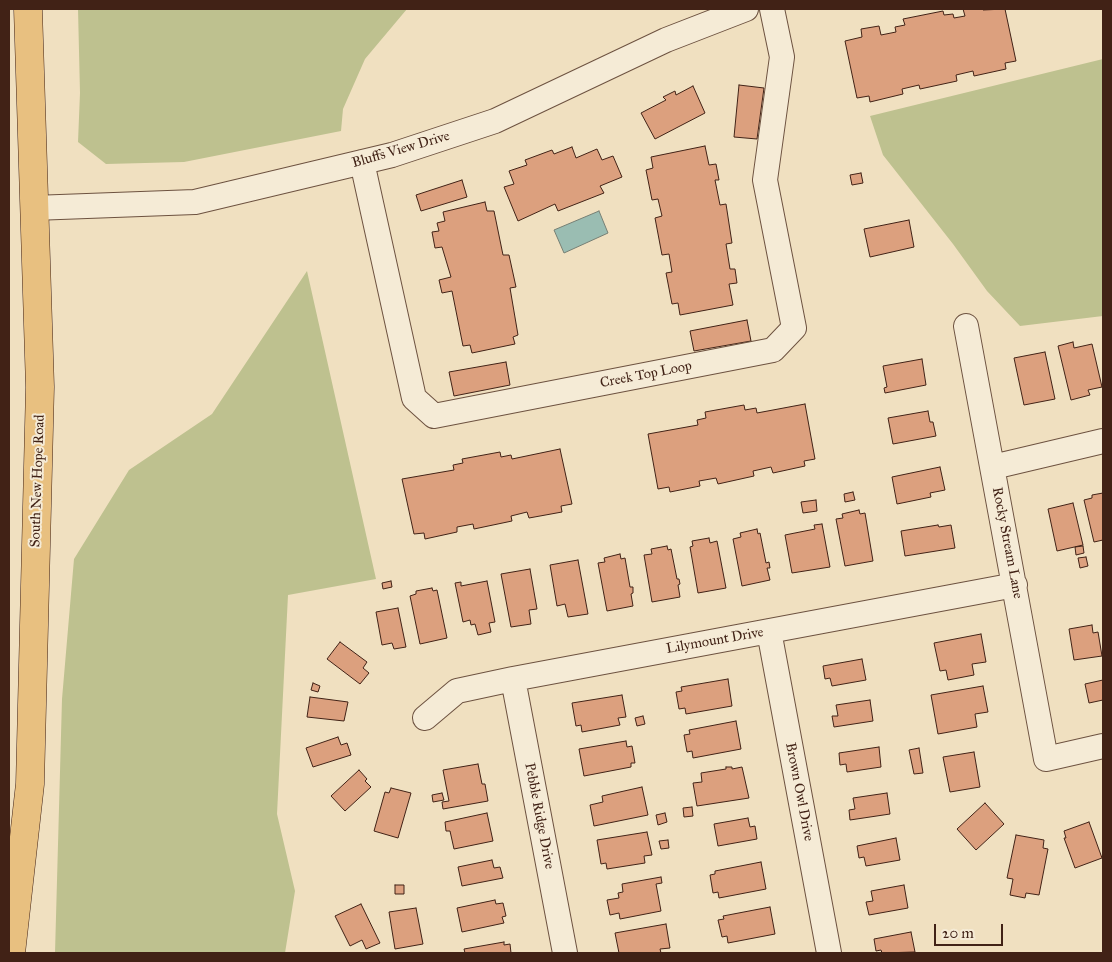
<!DOCTYPE html>
<style>
body{margin:0}
#map{position:relative;width:1112px;height:962px;overflow:hidden;background:#f0e0c0;font-family:"IM FELL Great Primer",serif}
canvas{display:block}
.frame{position:absolute;inset:0;border:10px solid #412216;pointer-events:none}
.scale{position:absolute;left:934px;top:924px;width:69px;height:22px;box-sizing:border-box;border:2px solid #412216;border-top:0;padding-left:6px;font-size:15px;line-height:18px;white-space:nowrap;color:#412216;-webkit-text-stroke:4px #f5ebd6;paint-order:stroke}
</style>
<div id="map">
<canvas width="1112" height="962"></canvas>
<div class="frame"></div>
<div class="scale">20 m</div>
</div>
<script>
const g = document.querySelector('canvas').getContext('2d');
g.lineJoin = 'round';
function fillPath(path, color) { g.fillStyle = color; g.fill(path, 'evenodd'); }
const poly = rows => new Path2D(rows.map(r => 'M' + r).join(''));
function trace(path, color, width, dash) { g.strokeStyle = color; g.lineWidth = width; g.lineCap = dash ? 'butt' : 'round'; g.setLineDash(dash || []); g.stroke(path); }
function write(font, color, halo, rows, align = 'center') {
  g.font = font + ' "IM FELL Great Primer",serif'; g.lineWidth = 4; g.setLineDash([]); g.textBaseline = 'middle'; g.strokeStyle = halo; g.fillStyle = color; for (const [text, x, y, turn = 0] of rows) {
    g.save(); g.translate(x, y); g.rotate((+turn || 0) * Math.PI / 180); g.textAlign = isNaN(turn) ? turn : align; if (halo) g.strokeText(text, 0, 0); g.fillText(text, 0, 0); g.restore();
  }
}
const green = poly([
 [78,9,407,9,365,59,343,109,341,131,184,162,106,164,78,142,80,93],
 [1103,59,1103,316,1020,326,987,291,953,244,883,155,870,116],
 [307,271,376,579,288,595,277,814,295,891,285,953,55,953,62,699,74,559,129,470,212,414]
]);
const water = poly([
 [599,211,608,233,564,253,554,230,599,211]
]);
const building = poly([
 [963,9,983,9,983,10,1005,9,1016,61,1005,63,1006,69,974,76,973,71,956,75,957,81,920,89,919,85,902,89,903,94,870,102,869,96,857,98,845,41,862,37,861,29,879,26,881,35,896,32,895,27,905,25,903,19,943,11,944,15,953,14,954,18,965,16,963,9],
 [739,85,764,88,757,139,734,137,739,85],
 [693,86,705,113,655,139,641,113,666,100,663,97,675,91,676,95,693,86],
 [705,146,709,165,716,164,719,180,715,180,720,205,726,204,732,243,726,244,730,269,735,269,737,283,729,284,733,305,680,315,678,303,672,304,666,273,672,272,669,254,662,255,655,218,662,216,658,199,652,200,646,170,653,168,651,157,705,146],
 [572,147,576,158,597,149,602,160,613,156,622,177,600,186,604,193,558,211,555,204,518,221,504,187,514,184,509,171,527,165,525,160,552,150,554,154,572,147],
 [861,173,863,183,852,185,850,175,861,173],
 [462,180,467,197,421,211,416,195,462,180],
 [485,202,487,211,494,211,503,255,509,255,516,287,510,288,518,335,513,337,515,344,472,353,470,345,463,346,452,291,442,293,439,280,451,277,442,247,435,248,432,232,439,231,437,223,445,221,443,212,485,202],
 [909,220,914,247,870,257,864,229,909,220],
 [747,320,751,341,694,351,690,331,747,320],
 [1073,342,1074,348,1092,344,1102,387,1088,390,1090,395,1071,400,1058,346,1073,342],
 [1045,352,1055,399,1024,405,1014,358,1045,352],
 [922,359,926,385,885,393,884,388,887,387,883,366,922,359],
 [506,362,510,385,454,396,449,372,506,362],
 [805,404,815,459,804,461,805,466,773,473,771,467,753,471,754,476,718,484,716,478,699,481,700,486,670,492,669,487,658,489,648,434,698,425,697,420,706,418,705,412,744,405,745,410,756,408,757,413,805,404],
 [928,411,930,422,933,422,936,436,893,444,888,418,928,411],
 [560,449,572,504,561,506,562,512,529,518,527,512,511,516,512,521,474,529,473,524,457,527,457,532,425,539,424,533,414,534,402,479,454,470,453,465,463,463,462,459,500,452,501,457,511,455,512,459,560,449],
 [940,467,945,490,930,493,931,497,897,504,892,477,940,467],
 [853,492,855,500,845,502,844,494,853,492],
 [1103,493,1103,540,1094,542,1084,500,1092,498,1092,495,1103,493],
 [816,500,817,511,803,513,801,502,816,500],
 [1073,503,1083,545,1057,551,1048,509,1073,503],
 [859,510,860,514,865,513,873,561,845,566,836,519,843,518,842,514,859,510],
 [822,524,830,567,792,573,785,535,815,529,814,525,822,524],
 [938,525,939,527,951,525,955,548,905,556,901,531,938,525],
 [757,529,758,534,760,533,766,563,769,562,770,568,767,568,770,580,742,586,733,539,741,537,740,533,757,529],
 [709,538,710,543,717,541,726,588,698,593,690,547,693,546,692,541,709,538],
 [667,546,668,550,671,549,677,579,679,579,680,584,678,585,680,597,652,602,644,555,652,554,651,549,667,546],
 [1083,546,1084,553,1076,555,1075,547,1083,546],
 [620,554,621,559,625,558,630,587,633,587,633,593,631,594,633,606,607,611,598,563,605,562,604,558,620,554],
 [1086,557,1088,566,1080,568,1078,558,1086,557],
 [578,560,588,614,568,617,565,604,557,606,550,565,578,560],
 [530,569,537,609,529,610,531,624,511,627,501,574,530,569],
 [391,581,392,587,383,589,382,583,391,581],
 [487,581,495,622,489,623,491,632,478,635,475,624,471,625,470,620,463,622,455,583,461,582,461,586,487,581],
 [432,588,433,591,437,590,447,638,420,644,410,596,416,594,416,591,432,588],
 [398,608,406,647,394,649,392,643,382,645,376,612,398,608],
 [1092,625,1093,633,1098,632,1102,656,1074,660,1069,629,1092,625],
 [981,634,986,662,972,664,974,675,948,680,946,670,940,671,934,643,981,634],
 [340,642,367,662,363,668,369,673,360,684,327,659,340,642],
 [862,659,866,680,832,686,830,678,825,679,823,666,862,659],
 [728,679,732,706,686,714,685,708,679,709,676,692,682,691,681,687,728,679],
 [1103,680,1103,700,1089,703,1085,684,1103,680],
 [313,683,320,686,318,692,311,690,313,683],
 [983,686,988,712,975,714,977,727,938,734,931,695,983,686],
 [622,695,626,717,618,718,620,725,582,732,581,725,576,726,572,703,622,695],
 [310,697,348,702,344,721,307,717,310,697],
 [870,700,873,721,834,727,832,716,838,716,836,705,870,700],
 [643,716,645,724,637,726,635,718,643,716],
 [736,721,741,749,693,758,692,751,687,752,684,735,690,734,689,730,736,721],
 [338,737,341,745,347,743,351,755,313,767,306,748,338,737],
 [626,741,627,747,632,746,635,763,631,763,631,767,584,776,579,749,626,741],
 [879,747,881,767,847,772,846,764,840,765,839,753,879,747],
 [919,748,923,773,914,774,909,750,919,748],
 [974,752,980,787,950,792,943,757,974,752],
 [478,764,482,784,485,784,488,801,443,809,442,802,449,801,443,770,478,764],
 [726,767,732,767,732,769,742,767,749,798,697,806,693,783,702,782,701,773,726,769,726,767],
 [359,770,367,779,365,781,371,787,345,811,331,796,359,770],
 [642,787,648,815,594,826,590,805,603,802,602,796,642,787],
 [391,788,411,793,398,838,374,831,385,792,389,793,391,788],
 [442,793,444,800,433,802,432,795,442,793],
 [887,793,890,814,850,820,849,810,855,809,853,798,887,793],
 [985,803,1004,824,976,850,957,829,985,803],
 [692,807,693,816,684,817,683,808,692,807],
 [487,813,493,841,454,849,450,831,446,831,445,822,487,813],
 [665,813,667,822,658,825,656,815,665,813],
 [748,818,750,827,755,826,757,839,718,846,714,824,748,818],
 [1089,822,1102,858,1075,868,1064,838,1066,838,1064,831,1089,822],
 [647,832,652,855,644,856,645,863,607,869,606,863,601,864,597,840,647,832],
 [1016,835,1044,840,1043,848,1048,849,1039,895,1026,893,1025,898,1010,895,1013,879,1007,878,1016,835],
 [896,838,900,860,866,866,864,857,859,858,857,846,896,838],
 [668,840,669,848,661,849,659,841,668,840],
 [492,860,494,868,500,867,503,878,462,886,458,867,492,860],
 [761,862,766,889,719,898,718,892,713,893,710,875,715,874,715,871,761,862],
 [661,877,662,883,656,884,661,911,620,919,619,913,610,915,607,900,619,898,618,893,623,892,622,884,661,877],
 [395,885,404,885,404,894,395,894,395,885],
 [904,885,908,908,869,915,866,902,873,901,871,891,904,885],
 [495,900,496,904,503,903,506,916,502,917,504,923,462,932,457,908,495,900],
 [361,904,380,943,366,949,362,940,350,946,335,916,361,904],
 [770,907,775,934,728,943,727,936,722,937,718,920,724,919,723,916,770,907],
 [416,908,423,944,395,949,389,912,416,908],
 [666,924,670,948,660,949,661,953,619,953,615,933,666,924],
 [911,932,915,952,882,953,881,950,876,951,874,939,911,932],
 [504,942,504,945,510,944,511,953,465,953,464,949,504,942]
]);
const minor = poly([
 [362,162,414,398,434,416,773,350,794,328,765,180,782,57,772,9],
 [33,208,195,202,392,155,495,121,666,40,746,9],
 [966,326,1046,759,1103,746],
 [993,467,1103,441],
 [769,631,829,953],
 [513,679,565,953],
 [425,718,457,691,513,679,1015,585]
]);
const primary = poly([
 [11,953,30,784,40,387,28,9]
]);
const streetNames = [
 ["Bluffs View Drive",401,150,-16],
 ["Creek Top Loop",646,375,-11],
 ["South New Hope Road",38,481,-88],
 ["Rocky Stream Lane",1007,543,79],
 ["Lilymount Drive",715,641,-10],
 ["Brown Owl Drive",799,792,79],
 ["Pebble Ridge Drive",539,816,79]
];
fillPath(green, '#bec18f');
fillPath(water, '#9abdb2');
trace(water, '#767f74', 1);
fillPath(building, '#dca07e');
trace(building, '#412216', 1);
trace(minor, '#6d5240', 26);
trace(primary, '#412216', 29);
trace(minor, '#f5ebd6', 24);
trace(primary, '#e8c080', 28);
write('14px', '#412216', '#f5ebd6', streetNames);
</script>
